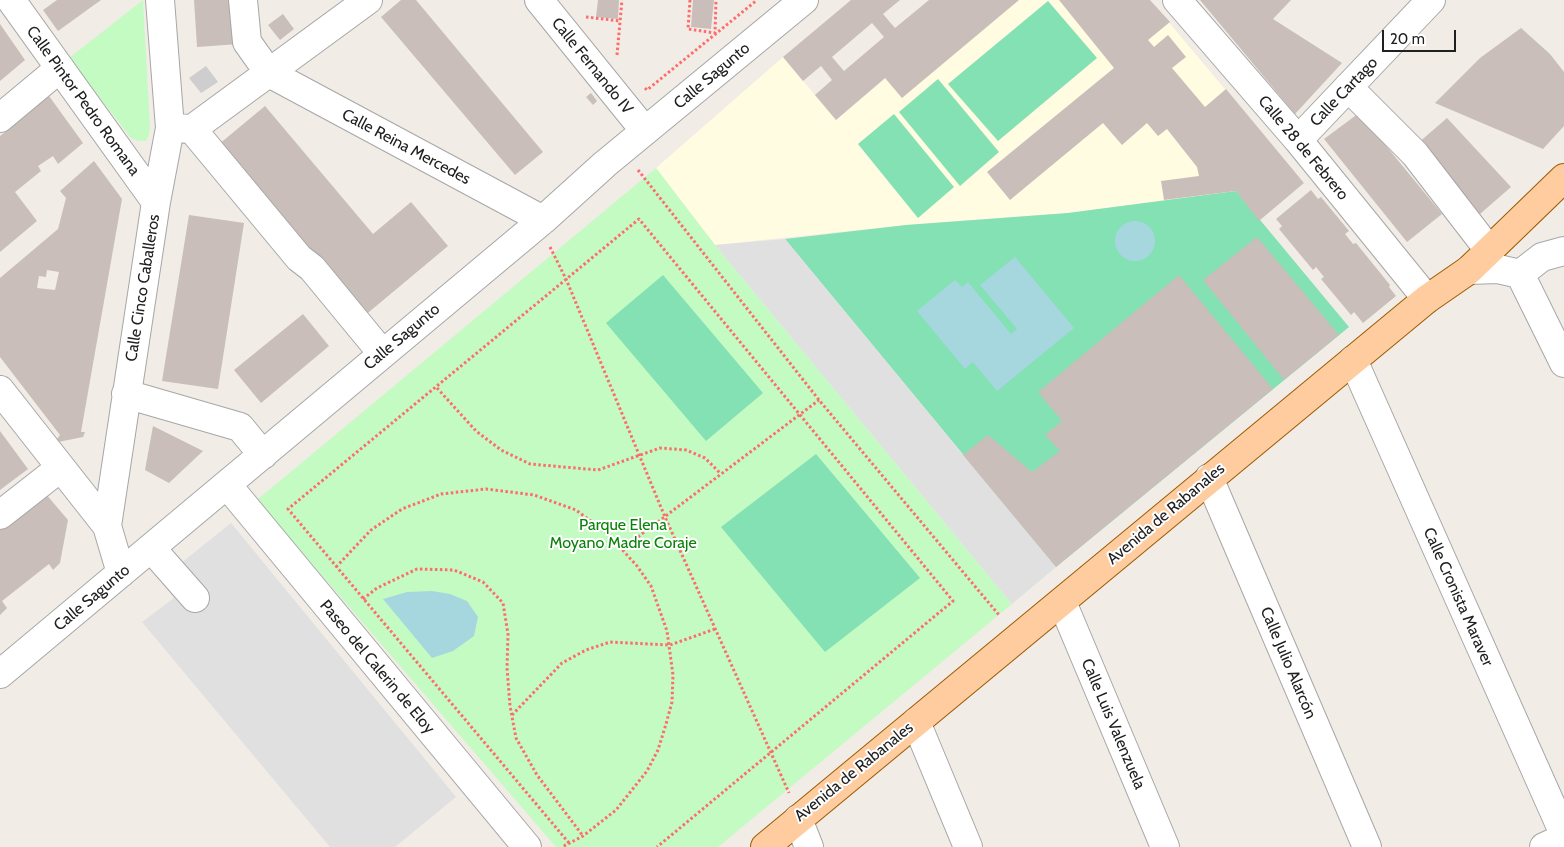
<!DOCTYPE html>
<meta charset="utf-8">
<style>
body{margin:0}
#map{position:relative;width:1564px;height:847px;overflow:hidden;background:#f1ece6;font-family:Cabin,sans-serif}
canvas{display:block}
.scale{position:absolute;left:1382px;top:30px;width:74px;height:22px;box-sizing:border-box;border:2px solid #202020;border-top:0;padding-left:6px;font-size:15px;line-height:18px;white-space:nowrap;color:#202020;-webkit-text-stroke:4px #fff;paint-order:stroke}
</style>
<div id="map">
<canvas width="1564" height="847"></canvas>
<div class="scale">20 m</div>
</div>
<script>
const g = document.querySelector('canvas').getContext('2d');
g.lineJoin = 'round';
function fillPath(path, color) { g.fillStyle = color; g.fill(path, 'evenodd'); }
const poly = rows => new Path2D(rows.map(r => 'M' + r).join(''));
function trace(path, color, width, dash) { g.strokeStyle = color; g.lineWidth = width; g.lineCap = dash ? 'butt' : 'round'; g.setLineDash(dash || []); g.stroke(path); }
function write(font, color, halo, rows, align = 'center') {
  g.font = font + ' Cabin,sans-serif'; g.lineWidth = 4; g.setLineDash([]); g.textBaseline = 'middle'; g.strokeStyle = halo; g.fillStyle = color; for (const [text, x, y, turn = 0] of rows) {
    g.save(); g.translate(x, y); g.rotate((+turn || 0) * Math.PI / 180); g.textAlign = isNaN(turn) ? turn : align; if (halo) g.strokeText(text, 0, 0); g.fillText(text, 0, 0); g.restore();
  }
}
const education = poly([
 [979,0,1150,0,1304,183,1259,221,1236,191,1068,213,906,225,715,245,656,168,783,57,836,120]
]);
const religious = poly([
 [206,66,218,82,201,93,189,78]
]);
const park = poly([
 [143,0,150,128,149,135,146,141,138,141,131,138,69,58],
 [656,168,715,245,1012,604,718,847,556,847,257,500]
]);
const pitch = poly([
 [1048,1,1097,58,998,141,948,84],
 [938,79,999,152,960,186,899,112],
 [894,114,954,187,918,218,858,144],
 [1236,191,1349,327,1056,567,785,239,906,225,1068,213],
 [663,275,763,393,706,441,606,323],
 [816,454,920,578,825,652,721,527]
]);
const parking = poly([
 [785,239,1056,567,1012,604,715,245],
 [231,523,456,797,395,847,330,847,142,622,174,598,160,580]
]);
const water = poly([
 '1115 241a20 20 0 1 1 40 0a20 20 0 1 1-40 0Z',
 [1015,257,1074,328,997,391,973,362,965,369,917,311,955,280,962,287,968,282,1011,334,1017,329,980,285],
 [432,591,450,594,467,601,478,617,474,636,453,651,432,658,383,599,407,592]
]);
const building = poly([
 [57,0,101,0,58,31,43,10],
 [194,0,235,0,239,44,197,47],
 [401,0,416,0,543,152,515,175,381,17],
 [598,0,619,0,618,19,596,17],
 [693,0,714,0,711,29,691,27],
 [851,0,900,0,883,14,895,28,929,0,1019,0,902,98,885,78,836,120,815,95,832,80,821,66,803,81,783,57],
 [872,23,884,37,844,71,832,57],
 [1059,0,1150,0,1170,22,1148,40,1154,47,1168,35,1186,57,1172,68,1205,107,1226,89,1304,183,1259,221,1236,191,1164,200,1161,181,1199,176,1197,167,1167,129,1158,136,1147,123,1122,145,1103,123,1010,200,987,172,1114,68],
 [1200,0,1291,0,1273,19,1342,63,1295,114],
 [283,14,294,29,280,40,268,25],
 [0,24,25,60,0,81],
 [1521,28,1550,54,1564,72,1564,126,1543,149,1435,103,1480,58],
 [591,93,597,101,593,105,586,97],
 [49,96,83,143,58,164,53,156,38,166,41,171,15,192,37,221,0,252,0,136],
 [265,106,373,234,411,202,448,246,363,317,218,145],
 [1359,113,1442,214,1407,242,1324,139],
 [1447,118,1511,187,1480,214,1417,144],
 [94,161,122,199,81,432,85,432,83,437,58,442,57,439,60,435,0,357,0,278,58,229,66,198,60,191],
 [47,270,59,272,55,290,37,288,39,276,46,277],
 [1311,190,1318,199,1321,197,1349,231,1345,234,1353,244,1356,243,1390,285,1389,287,1396,296,1363,323,1354,312,1351,315,1321,279,1324,277,1316,267,1313,270,1279,229,1282,226,1276,219],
 [189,215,244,223,218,389,162,381],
 [1257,237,1339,335,1284,380,1203,280],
 [1179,275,1273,389,1056,567,963,455,988,435,1032,472,1060,451,1045,435,1062,421,1038,392],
 [303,314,329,346,261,403,234,370],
 [153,426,203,451,169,483,145,470],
 [0,431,28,469,0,490],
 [45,493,68,520,60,563,53,570,49,564,2,601,7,608,0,615,0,526]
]);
const path = poly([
 [690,0,688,29,715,33,716,0],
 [586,17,620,21],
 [617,55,622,0],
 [645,88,647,90,757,0],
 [638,170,819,400,999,615],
 [550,247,566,279,665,517,789,793],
 [437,388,476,431,501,450,530,464,598,470,660,448,686,450,705,458,721,474],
 [622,549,819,400],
 [336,567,371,530,402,509,441,494,486,489,534,495,576,510,608,534,637,566,651,586,667,631,673,675,672,702,666,724,658,750,647,771,616,810,583,836,562,847],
 [363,599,377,588,417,569,454,570,483,582,503,603,508,634,507,668,510,706,516,738,537,775,583,836],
 [512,715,562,663,586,650,610,642,670,645,715,629],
 [569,843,288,509,639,219,953,601,657,847]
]);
const minor = poly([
 [11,0,156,202],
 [243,0,247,42,269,73,543,220],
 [539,0,645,131],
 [1177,0,1298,140,1427,299],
 [1348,87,1415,154,1489,250],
 [0,118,60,68],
 [174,128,192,129,368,0],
 [192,129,299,258,312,268,382,353],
 [1298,140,1431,0],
 [1469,270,1498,269,1520,274,1564,363],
 [1520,274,1542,257,1564,251],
 [1353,360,1564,834],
 [0,390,107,526],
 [126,394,240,427,263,455],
 [1209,478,1367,847],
 [228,486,527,847],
 [0,515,60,468],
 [151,548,195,598],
 [121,573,107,526,156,202,170,128,160,0],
 [1062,602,1165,847],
 [0,674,543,220,605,164,804,0],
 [916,722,968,847],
 [798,819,809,847],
 [1544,847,1564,838]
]);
const major = poly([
 [765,847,1427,299,1469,270,1564,178]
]);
const streetNames = [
 ["Calle Fernando IV",592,66,51],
 ["Calle Sagunto",712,76,-40],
 ["Calle Cartago",1344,92,-46],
 ["Calle Pintor Pedro Romana",83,101,54],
 ["Calle Reina Mercedes",406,147,28],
 ["Calle 28 de Febrero",1303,148,50],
 ["Calle Cinco Caballeros",143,288,-81],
 ["Calle Sagunto",402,337,-40],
 ["Avenida de Rabanales",1166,514,-40],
 ["Calle Cronista Maraver",1458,597,66],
 ["Calle Sagunto",92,598,-40],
 ["Calle Julio Alarcón",1288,663,67],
 ["Paseo del Calerin de Eloy",377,667,50],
 ["Calle Luis Valenzuela",1113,724,67],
 ["Avenida de Rabanales",854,772,-39]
];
const parkNames = [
 ["Parque Elena",623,525],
 ["Moyano Madre Coraje",623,543]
];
fillPath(education, '#fffce1');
fillPath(religious, '#cecece');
fillPath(park, '#c4fbc3');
fillPath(pitch, '#83e1b4');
fillPath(parking, '#e0e0e0');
fillPath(water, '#a6d7df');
fillPath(building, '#c9beb9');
trace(minor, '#a7a7a7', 30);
trace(major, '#9c5a00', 30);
trace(path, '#fd6d6b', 3, [2.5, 2.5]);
trace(minor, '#fff', 28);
trace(major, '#fecc9e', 28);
write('16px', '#202020', '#fff', streetNames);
write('16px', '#0a8209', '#fff', parkNames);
</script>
